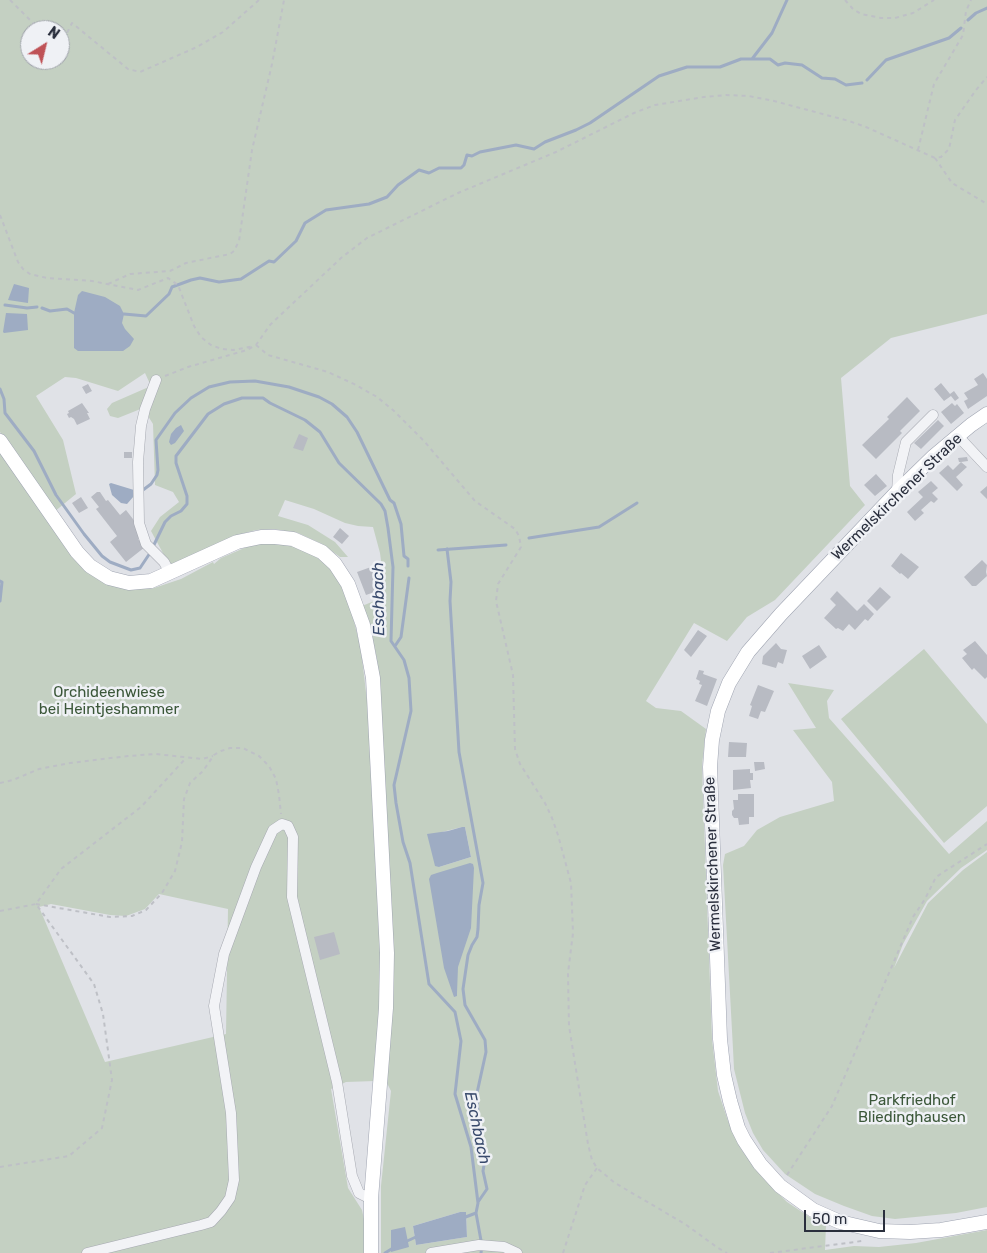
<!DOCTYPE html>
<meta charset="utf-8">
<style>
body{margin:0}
#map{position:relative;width:987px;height:1253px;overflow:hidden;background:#e0e2e7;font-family:Rubik,sans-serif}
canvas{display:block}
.north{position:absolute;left:20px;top:20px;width:50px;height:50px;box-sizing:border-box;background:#eff1f5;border:1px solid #a0a3ab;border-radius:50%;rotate:36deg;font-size:14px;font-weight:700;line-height:20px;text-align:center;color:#2a2f3d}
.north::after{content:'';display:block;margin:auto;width:18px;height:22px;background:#bf5256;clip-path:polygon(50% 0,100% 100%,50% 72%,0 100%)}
.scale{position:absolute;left:804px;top:1210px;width:81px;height:22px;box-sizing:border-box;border:2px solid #2a2f3d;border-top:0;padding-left:6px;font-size:15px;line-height:18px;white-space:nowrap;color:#2a2f3d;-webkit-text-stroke:4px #eff1f5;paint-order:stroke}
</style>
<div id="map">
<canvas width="987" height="1253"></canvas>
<div class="north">N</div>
<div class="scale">50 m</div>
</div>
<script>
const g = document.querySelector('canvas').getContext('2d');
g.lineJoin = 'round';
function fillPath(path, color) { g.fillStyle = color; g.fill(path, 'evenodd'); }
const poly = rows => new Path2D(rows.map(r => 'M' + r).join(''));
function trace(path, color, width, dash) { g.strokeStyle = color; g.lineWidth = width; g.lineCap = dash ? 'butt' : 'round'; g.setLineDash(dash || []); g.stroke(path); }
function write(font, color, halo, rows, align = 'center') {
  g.font = font + ' Rubik,sans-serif'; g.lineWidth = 5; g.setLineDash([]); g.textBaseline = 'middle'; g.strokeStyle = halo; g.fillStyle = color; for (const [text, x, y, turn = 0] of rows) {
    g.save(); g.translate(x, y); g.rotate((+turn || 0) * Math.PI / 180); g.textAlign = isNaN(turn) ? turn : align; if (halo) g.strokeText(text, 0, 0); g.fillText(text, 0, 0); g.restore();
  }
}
const green = poly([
 [0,0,987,0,987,314,891,338,841,378,850,486,865,505,775,600,747,617,727,641,694,623,646,701,656,708,681,711,706,729,702,766,712,1039,718,1091,728,1121,741,1149,762,1177,787,1202,811,1218,826,1225,825,1250,854,1246,879,1247,916,1243,987,1230,987,1253,381,1253,381,1186,391,1091,386,1081,391,1016,382,735,377,659,371,632,362,606,379,599,382,588,383,575,380,553,373,527,358,526,345,523,314,509,285,500,278,516,308,525,335,542,348,557,340,557,322,544,298,533,274,529,256,530,234,536,170,566,151,531,160,517,179,502,173,492,155,485,153,424,143,408,118,418,110,416,107,409,112,403,151,386,145,373,118,391,76,378,65,377,36,396,63,440,76,494,54,512,0,432],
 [30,30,60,30,60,60,30,60],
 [462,827,465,827,471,857,439,867,442,832],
 [460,1212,466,1212,467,1237,416,1245,413,1226],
 [0,450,83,567,149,586,151,589,181,579,213,562,214,564,221,558,256,543,280,543,304,549,321,560,334,572,343,586,353,617,361,650,370,726,381,949,381,1000,375,1081,346,1082,331,1089,348,1188,362,1210,365,1224,365,1253,0,1253],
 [159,894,228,909,226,1034,105,1062,39,907,51,904,110,915,126,916,145,909],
 [924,649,987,724,987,806,944,843,841,719],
 [788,683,834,690,827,701,829,718,949,854,987,821,987,850,961,868,927,901,903,944,894,968,928,903,963,870,987,852,987,1207,956,1213,895,1219,872,1216,844,1206,815,1194,785,1174,763,1150,753,1133,745,1113,734,1069,733,1049,723,865,725,854,744,846,757,830,780,817,834,801,832,782,793,730,816,728]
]);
const water = poly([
 [14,284,29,288,28,303,8,300],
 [82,291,105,297,120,306,124,314,122,323,125,329,134,339,130,346,123,351,78,351,74,348,74,313,78,295],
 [6,313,27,314,28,330,4,333,3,332],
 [181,425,184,431,175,443,171,445,169,442,171,434,176,428],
 [111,483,134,490,134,496,127,504,121,503,112,495,109,484],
 [462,827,465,827,471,857,439,867,435,866,427,834,448,831],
 [470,863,473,864,474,868,471,928,458,967,457,993,457,996,454,997,444,968,429,879,431,875,437,873],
 [460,1212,466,1212,467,1237,416,1245,413,1226],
 [405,1227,409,1247,391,1252,391,1230]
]);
const stream = poly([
 [968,20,976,13,987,8],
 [752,59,772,33,787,0],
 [867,80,886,60,949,38,961,28],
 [5,305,27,308,37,307],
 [42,308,50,311,67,309,74,313],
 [124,314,146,316,169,294,172,287,191,280,200,278,219,282,241,279,269,261,274,262,296,241,305,223,326,210,369,204,387,197,398,185,419,170,429,173,439,168,461,168,464,165,467,155,472,156,480,152,516,145,534,149,545,142,576,130,590,123,659,76,687,67,720,67,741,59,770,59,778,65,785,63,802,65,822,78,835,79,846,85,862,83],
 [0,389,4,399,5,413,34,451,56,495,84,534,102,556,110,562,131,570,140,568,150,553,165,522,171,516,181,511,187,504,187,496,176,463,176,456,208,414,224,404,242,398,263,398,270,403,305,420,320,432,339,463,381,504,385,511,388,528,393,567,391,641,404,660,409,678,411,711,394,785,396,803,403,842,410,863,429,984,455,1012,461,1041,455,1094,471,1147,478,1203,476,1213,482,1246,481,1253],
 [143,490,151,484,157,475,158,470,156,440,175,413,191,398,209,387,230,382,255,381,289,387,319,397,332,404,347,417,357,432,390,500,394,503,401,524,404,556,408,559,408,566],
 [529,538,599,527,637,503],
 [447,549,451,582,450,601,459,752,483,883,479,905,478,929,477,937,472,945,468,955,463,989,465,1005,485,1040,486,1052,477,1093,479,1136,484,1165,483,1171,487,1189,478,1202],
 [438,550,506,545],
 [0,581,2,582,0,601],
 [395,646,401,637,409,578],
 [463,1218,476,1213],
 [405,1242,418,1236],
 [385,1253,393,1248]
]);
const building = poly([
 [983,373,987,379,987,396,968,409,964,401,968,399,964,393,978,385,974,379],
 [941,383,950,394,954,391,959,398,955,401,951,396,944,401,934,389],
 [88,384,92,391,86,394,82,387],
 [907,397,920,411,900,431,902,433,876,459,862,445,889,419,887,417],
 [82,403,89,413,87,413,90,419,77,425,74,419,71,417,69,418,67,414,69,413,68,411],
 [952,403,955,406,957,404,964,413,951,424,941,412],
 [938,420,944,426,921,449,914,443],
 [299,434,308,438,303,451,293,448],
 [124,452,132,452,132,458,124,458],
 [967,457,968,461,961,462,967,467,956,477,963,485,957,491,939,473,948,465,953,470,961,462,959,462,958,458],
 [876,474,887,486,875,496,864,485],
 [931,481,938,488,932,493,938,499,934,503,931,501,921,510,924,513,915,521,907,512,923,497,918,492],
 [987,486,987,499,980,492],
 [97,492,100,492,106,501,108,500,120,515,126,510,136,523,141,537,138,539,145,547,126,562,110,542,117,536,96,509,99,507,91,497],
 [81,497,88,508,79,513,72,503],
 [340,528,349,536,342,544,333,537],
 [901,553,919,567,908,579,901,573,900,574,891,566],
 [982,560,987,565,986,572,987,576,976,586,972,586,964,577],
 [371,567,380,590,366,595,357,572],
 [880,587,891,597,877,611,867,601],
 [837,591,857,611,864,604,874,614,868,621,865,619,855,630,849,624,843,631,838,628,836,629,824,618,836,605,830,599],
 [698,630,707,636,691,657,684,650],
 [975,641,987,655,987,677,985,679,974,668,972,670,962,658,967,654,963,650],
 [776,643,781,649,787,650,783,664,778,662,776,668,762,664,763,656],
 [819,645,827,657,810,669,802,656],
 [699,670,704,671,703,674,717,679,707,706,695,701,702,685,699,684,700,681,696,679],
 [758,685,774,691,765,712,761,711,758,719,749,716,752,706,750,705],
 [729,742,747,743,746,757,728,757],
 [754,762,764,762,765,769,755,771],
 [750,769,750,773,753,773,753,780,750,780,751,788,733,790,733,770],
 [738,794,754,794,754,817,749,817,749,824,739,825,738,818,734,818,732,815,732,811,734,809,733,800,738,800],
 [334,932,340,954,320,960,314,937]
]);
const path = poly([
 [10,0,40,30],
 [845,0,853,9,861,14,881,18,895,18,913,13,934,0],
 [60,47,72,23,128,69,140,72,197,47,223,32,259,0],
 [918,150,934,84,963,35,966,11,971,0],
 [935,158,952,183,987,204],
 [0,215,18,262,23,269,30,274,47,278,92,281,138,290,168,278,178,285,194,326,201,337,211,345,222,349,233,350,254,346],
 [108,284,130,274,170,271,186,263,230,254,234,251,239,241,252,150,272,64,284,0],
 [256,345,268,355,328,372,356,385,377,397,393,410,424,441,475,501,515,529,519,536,521,547,498,584,496,601,513,675,515,749,520,764,545,803,552,818,558,835,571,883,573,933,568,973,569,1026,588,1144,592,1160,597,1168,615,1183,685,1224,718,1248,727,1253],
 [165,376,188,367,247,350,256,345,270,325,341,258,367,238,458,193,556,152,634,113,655,105,704,97,726,95,749,96,774,101,849,121,866,127,935,158,941,157,949,149,955,120,976,90,987,77],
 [0,783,13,780,39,769,70,763,128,756,156,754,202,759,213,756],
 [36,904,110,917,132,916,146,910,162,893,175,871,182,842,184,799,190,783,203,771,214,755,221,751,230,748,243,748,259,756,269,766,276,779,279,795,281,814],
 [0,911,36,904,61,869,141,807,186,758],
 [0,1167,69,1156,102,1128,112,1080,103,1014,94,984,36,904],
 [787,1175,832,1106,913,917,925,899,936,877,987,844],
 [563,1253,585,1185,597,1168],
 [770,1253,862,1241]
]);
const minor = poly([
 [156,380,145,409,141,426,138,462,139,523,146,544,164,562,170,573],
 [958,436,987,467],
 [897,492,898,475,906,442,933,415],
 [87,1253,201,1225,211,1222,221,1211,230,1198,234,1180,231,1113,214,1006,224,954,256,867,273,830,282,824,288,826,293,837,292,897,337,1082,352,1176,359,1193,371,1199],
 [431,1253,479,1245,504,1247,517,1253]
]);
const major = poly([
 [987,414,971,425,934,456,897,492,781,614,748,652,729,683,718,711,712,740,710,767,720,1039,724,1075,730,1101,738,1128,744,1140,760,1164,780,1186,813,1210,840,1222,879,1231,910,1232,941,1230,987,1222],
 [0,441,77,552,90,566,109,578,129,583,151,581,237,542,261,537,275,537,293,539,322,552,335,564,348,584,363,625,373,678,387,953,386,1008,371,1199,371,1253]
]);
const streetNames = [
 ["Wermelskirchener Straße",897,497,-44],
 ["Wermelskirchener Straße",713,864,-92]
];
const parkNames = [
 ["Orchideenwiese",109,693],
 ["bei Heintjeshammer",109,710],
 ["Parkfriedhof",912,1101],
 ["Bliedinghausen",912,1118]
];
const waterNames = [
 ["Eschbach",379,599,-91],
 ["Eschbach",477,1128,78]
];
fillPath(green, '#c4d0c2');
fillPath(water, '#9eacc3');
trace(stream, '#9eacc3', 3);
fillPath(building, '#b8bbc3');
trace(minor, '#a6a9b1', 11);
trace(major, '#a0a5b2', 15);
trace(path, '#bec0c6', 2, [4, 4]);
trace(minor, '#f2f3f6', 10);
trace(major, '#fff', 14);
write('15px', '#2a2f3d', '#eff1f5', streetNames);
write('15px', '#3b5739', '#eff1f5', parkNames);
write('italic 16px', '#394a6c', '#eff1f5', waterNames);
</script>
